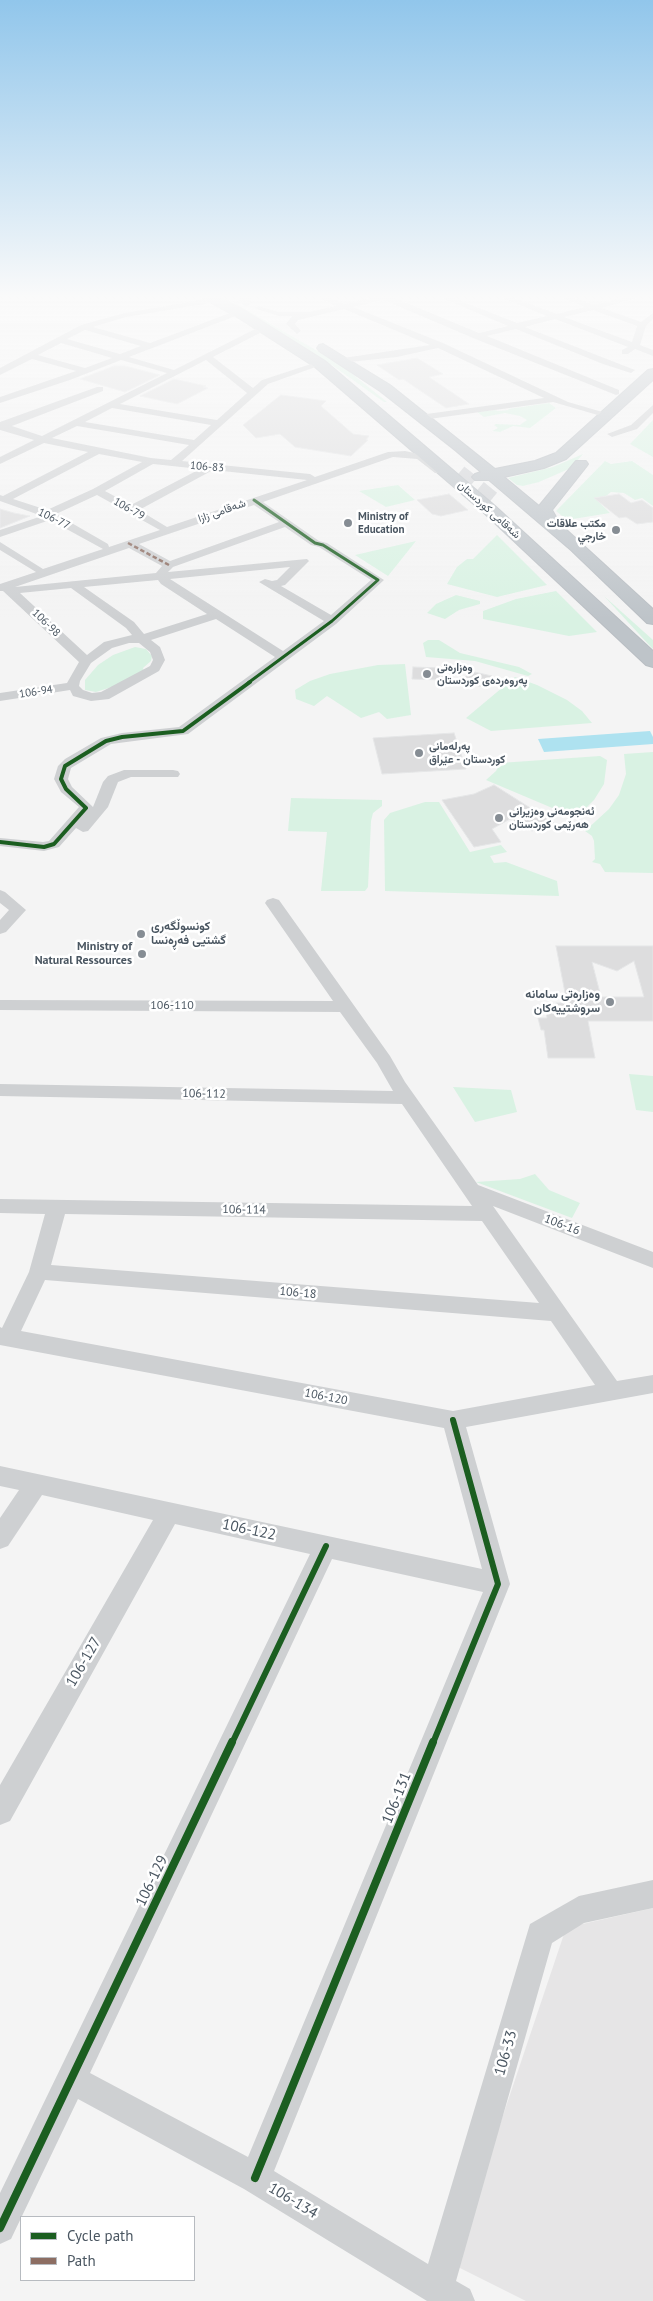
<!DOCTYPE html>
<meta charset="utf-8">
<style>
body{margin:0}
#map{position:relative;width:653px;height:2301px;overflow:hidden;background:#f4f4f4;font-family:"PT Sans",sans-serif}
canvas{display:block}
.legend{position:absolute;left:20px;top:2216px;width:175px;height:65px;box-sizing:border-box;background:#fff;border:1px solid #b7bbc0;margin:0;padding:6px 9px;list-style:none;font-size:15px;color:#4a5661}
.legend li{display:flex;align-items:center;gap:10px;height:25px}
.legend b{width:25px;border:1px solid #b7bbc0}
</style>
<div id="map">
<canvas width="653" height="2301"></canvas>
<ul class="legend">
<li><b style="height:6px;background:#1b5e20"></b>Cycle path</li>
<li><b style="height:6px;background:#8d6e63"></b>Path</li>
</ul>
</div>
<script>
const g = document.querySelector('canvas').getContext('2d');
g.lineJoin = 'round';
function fillPath(path, color) { g.fillStyle = color; g.fill(path, 'evenodd'); }
const poly = rows => new Path2D(rows.map(r => 'M' + r).join(''));
function trace(path, color, width, dash) { g.strokeStyle = color; g.lineWidth = width; g.lineCap = dash ? 'butt' : 'round'; g.setLineDash(dash || []); g.stroke(path); }
function write(font, color, halo, rows, align = 'center') {
  g.font = font + ' "PT Sans",Vazirmatn,sans-serif'; g.lineWidth = 5; g.setLineDash([]); g.textBaseline = 'middle'; g.strokeStyle = halo; g.fillStyle = color; for (const [text, x, y, turn = 0] of rows) {
    g.save(); g.translate(x, y); g.rotate((+turn || 0) * Math.PI / 180); g.textAlign = isNaN(turn) ? turn : align; if (halo) g.strokeText(text, 0, 0); g.fillText(text, 0, 0); g.restore();
  }
}
const education = poly([
 [653,1908,653,2301,526,2301,454,2265,485,2169,564,1934,578,1925]
]);
const green = poly([
 [212,297,221,297,238,305,340,364,387,402,384,402,333,366],
 [549,403,556,408,530,428,513,426,500,432,492,431,498,428,494,425,496,424,520,425,527,420,520,416,505,413,484,417,477,412,495,410,498,411,509,410,508,409],
 [653,420,653,457,630,444],
 [583,454,571,468,539,482,523,486,517,485,508,478,553,467],
 [605,461,611,464,632,461,653,475,653,506,642,498,635,500,624,493,611,492,599,502,610,513,567,520,556,511],
 [398,485,415,500,386,507,359,491],
 [497,535,547,585,497,597,447,584,457,567,467,559,473,559],
 [416,541,388,576,355,555],
 [556,591,597,632,569,636,483,619,483,611,516,599],
 [456,595,480,601,480,604,459,610,445,619,427,613,436,604],
 [604,596,653,640,653,649,650,646],
 [428,640,439,640,460,653,519,667,532,674,528,676,475,661,426,657,423,643],
 [135,647,146,649,152,656,151,661,143,668,144,672,118,685,96,692,85,690,85,680,98,665,113,655],
 [405,664,411,715,387,719,379,712,361,718,327,696,314,706,296,699,295,690,310,681,330,674,378,665],
 [515,677,537,685,567,700,582,711,592,723,491,731,466,718],
 [653,752,653,873,605,872,600,864,592,862,595,859,594,841,592,836,585,831,609,809,619,795,626,774,624,754],
 [600,756,607,760,604,784,594,800,576,818,486,780,496,771,500,763],
 [291,798,382,800,382,806,373,813,371,821,368,887,365,891,321,891,327,832,288,831],
 [425,802,439,802,470,852,501,845,507,852,490,856,494,863,506,862,557,881,559,896,385,891,384,820,390,813],
 [629,1074,653,1076,653,1112,636,1110],
 [453,1087,511,1090,517,1112,475,1122],
 [535,1174,549,1190,580,1203,572,1218,476,1182,520,1179]
]);
const water = poly([
 [650,731,653,737,653,744,544,752,538,739]
]);
const building = poly([
 [417,358,443,374,429,377,469,404,446,408,403,379,399,380,377,365,417,358],
 [114,366,125,366,160,375,125,392,80,379,114,366],
 [174,379,206,386,203,387,208,388,177,404,140,396,174,379],
 [281,395,326,401,321,406,353,434,369,436,366,440,368,440,351,456,295,447,280,434,256,438,243,425,281,395],
 [449,494,468,510,441,516,432,514,417,500,449,494],
 [619,494,631,503,642,500,653,508,653,522,637,524,626,517,619,518,594,498,619,494],
 [0,509,14,513,30,516,0,528,0,509],
 [413,667,442,668,442,680,412,679,413,667],
 [470,671,492,676,484,687,461,683,470,671],
 [454,733,466,769,382,774,373,738,454,733],
 [494,785,554,823,532,831,510,819,492,829,501,842,474,847,442,800,474,794,494,785],
 [556,946,653,946,653,1021,588,1021,595,1058,548,1058,544,1030,541,1030,538,1018,547,1018,546,1012,556,1003,567,1003,556,946],
 [634,961,644,997,601,997,592,962,617,971,634,961]
]);
const highwayTunnel = poly([
 [459,473,495,502]
]);
const minor = poly([
 [318,297,329,297,345,304,375,297,392,297,479,333,508,326,440,297,451,297,517,323,547,316,500,297,511,297,557,314,585,307,560,297,571,297,594,305,627,297,640,297,602,308,641,322,653,313,653,319,646,326,640,345,653,350,653,356,635,349,628,354,622,354,622,350,628,347,555,319,525,327,635,370,631,373,603,364,516,329,487,336,619,390,619,394,616,395,473,338,384,300,353,307,443,343,568,402,606,413,601,416,553,402,422,420,417,417,419,415,544,398,438,348,397,357,340,363,339,361,343,358,430,345,344,309,298,320,295,324,301,331,297,334,286,324,292,316,279,316,254,308,258,306,279,312,309,312,336,306,318,297],
 [593,310,637,326,632,342,564,317,593,310],
 [213,298,217,300,216,302,126,317,93,327,150,343,238,310,242,312,241,314,129,357,174,370,263,325,266,326,266,330,213,357,253,388,262,380,317,362,324,364,268,384,182,461,310,474,315,477,388,452,405,451,424,455,444,471,443,473,435,473,417,459,393,457,263,502,319,541,327,543,384,580,336,624,188,734,111,744,71,768,68,779,72,787,93,807,103,782,108,776,124,770,173,770,178,771,180,774,178,777,131,777,118,782,108,807,88,831,83,832,76,828,59,847,44,851,0,846,0,838,43,842,49,841,79,807,61,792,54,779,58,766,65,759,101,738,122,733,179,727,275,657,216,619,151,640,160,647,165,660,159,671,109,699,91,701,73,696,70,690,0,701,0,693,67,683,79,662,3,591,0,591,0,584,36,572,0,550,0,542,43,569,103,549,50,520,0,537,0,530,42,516,0,501,0,495,3,496,88,452,44,443,0,464,0,457,34,440,0,430,0,422,97,387,103,387,103,391,12,426,42,436,167,373,121,360,70,380,0,403,0,397,76,371,32,359,0,375,0,368,81,325,125,313,213,298],
 [85,330,141,346,120,354,67,339,85,330],
 [61,343,112,358,85,368,38,355,61,343],
 [206,360,247,393,217,420,120,404,206,360],
 [112,408,211,425,194,440,85,422,112,408],
 [77,426,189,445,171,460,151,458,52,438,77,426],
 [99,454,142,462,93,489,47,510,13,499,99,454],
 [153,464,200,469,131,505,105,491,153,464],
 [213,470,307,480,167,527,139,510,213,470],
 [97,495,158,529,160,530,109,547,108,544,56,514,97,495],
 [254,505,279,522,170,561,139,544,254,505],
 [285,527,311,545,319,547,371,580,331,615,281,586,285,585,309,561,307,559,168,572,173,567,285,527],
 [129,548,162,566,156,573,15,587,129,548],
 [290,567,277,580,272,581,265,579,259,582,324,621,283,651,170,579,290,567],
 [158,580,161,584,207,614,144,634,134,622,84,587,158,580],
 [71,588,126,628,132,635,104,642,87,655,20,593,71,588],
 [129,643,139,643,150,652,153,660,150,666,101,692,92,693,83,690,79,686,80,681,91,663,112,648,129,643],
 [653,405,653,413,637,429,612,437,607,434,631,425,653,405],
 [0,890,5,892,26,910,6,932,0,934,0,920,9,910,0,903,0,890],
 [273,898,279,900,390,1056,405,1082,478,1185,653,1252,653,1268,493,1206,617,1381,653,1375,653,1393,466,1427,510,1584,274,2171,428,2264,530,1924,579,1896,653,1880,653,1908,584,1923,552,1943,456,2281,470,2289,475,2301,427,2301,244,2189,78,2099,11,2239,0,2244,0,2193,310,1554,175,1524,10,1821,0,1825,0,1785,153,1520,42,1495,8,1546,0,1549,0,1518,19,1490,0,1486,0,1466,482,1569,444,1428,0,1345,0,1327,2,1328,29,1272,45,1214,0,1213,0,1199,472,1206,402,1104,0,1096,0,1084,393,1091,377,1063,340,1012,0,1010,0,1000,333,1001,265,903,267,900,273,898],
 [65,1214,482,1221,539,1303,51,1265,65,1214],
 [45,1280,551,1321,595,1385,453,1411,21,1331,45,1280],
 [332,1559,483,1592,248,2157,90,2073,332,1559]
]);
const major = poly([
 [240,297,252,297,250,300,252,303,247,306,243,305,239,299,240,297]
]);
const highway = poly([
 [201,297,216,297,242,309,325,361,495,506,653,651,653,667,646,665,483,512,315,367,234,315,201,297],
 [323,344,390,385,495,469,535,461,556,453,648,370,653,369,653,380,566,459,544,468,504,477,539,506,576,461,586,461,588,464,586,467,552,510,560,524,653,609,653,624,647,623,571,550,489,480,475,480,472,477,475,474,481,472,455,450,380,391,319,351,317,348,319,345,323,344]
]);
const quiet = poly([
 [128,543,169,565]
]);
const cyclewayFar3 = poly([
 [248,683,332,621,378,580,323,545,315,543,254,500]
]);
const cyclewayFar2 = poly([
 [0,842,44,847,54,844,86,808,66,789,61,779,65,766,106,741,122,737,183,731,250,682]
]);
const cyclewayFar1 = poly([
 [232,1743,326,1546],
 [433,1743,498,1584,453,1420]
]);
const cycleway = poly([
 [255,2178,433,1742],
 [0,2228,232,1742]
]);
const markers = [
 [348,523,5,"#868d94"],
 [616,530,5,"#868d94"],
 [427,674,5,"#868d94"],
 [419,753,5,"#868d94"],
 [499,818,5,"#868d94"],
 [141,934,5,"#868d94"],
 [142,954,5,"#868d94"],
 [610,1002,5,"#868d94"]
];
const farStreetnames = [
 ["106-83",207,467,5],
 ["106-79",129,509,29],
 ["شەقامی کوردستان",489,510,42],
 ["شەقامی زازا",222,511,-19],
 ["106-77",54,519,26],
 ["106-98",46,623,44],
 ["106-94",36,692,-9]
];
const farPoinames = [
 ["Ministry of",358,517],
 ["Education",358,530],
 ["مكتب علاقات",606,524,"right"],
 ["خارجي",606,537,"right"],
 ["وەزارەتی",437,668],
 ["پەروەردەی کوردستان",437,681],
 ["پەرلەمانی",429,747],
 ["کوردستان - عێراق",429,760],
 ["ئەنجومەنی وەزیرانی",509,812],
 ["هەرێمی کوردستان",509,825]
];
const poiNames = [
 ["کونسوڵگەری",151,927,"left"],
 ["گشتیی فەڕەنسا",151,941,"left"],
 ["Ministry of",132,947],
 ["Natural Ressources",132,961],
 ["وەزارەتی سامانە",600,995],
 ["سروشتییەکان",600,1009]
];
const streetNames = [
 ["106-110",172,1006],
 ["106-112",204,1094,1],
 ["106-114",244,1210,1],
 ["106-16",562,1225,21],
 ["106-18",298,1293,5],
 ["106-120",326,1397,11]
];
const nearStreetnames = [
 ["106-122",249,1530,12],
 ["106-127",84,1662,-60],
 ["106-131",397,1798,-68],
 ["106-129",152,1881,-64],
 ["106-33",506,2053,-74],
 ["106-134",293,2201,31]
];
fillPath(education, '#e6e5e6');
fillPath(green, '#d9f2e3');
fillPath(water, '#aee2f0');
fillPath(building, '#ddddde');
trace(building, '#e5e6e7', 1);
trace(highwayTunnel, '#d2d4d7', 17, [17, 8]);
trace(highway, '#b9bec3', 2);
fillPath(minor, '#ced0d2');
fillPath(major, '#caced1');
fillPath(highway, '#bec4c9');
trace(quiet, '#8d6e63', 2.5, [4.5, 2.5]);
trace(cyclewayFar3, '#1b5e20', 3);
trace(cyclewayFar2, '#1b5e20', 4);
trace(cyclewayFar1, '#1b5e20', 6);
trace(cycleway, '#1b5e20', 8);
const sky = g.createLinearGradient(0, 0, 0, 619);
sky.addColorStop(0, '#91c6eb');
sky.addColorStop(0.48, '#fafafa');
sky.addColorStop(1, '#fafafa00');
g.fillStyle = sky;
g.fillRect(0, 0, 653, 619);
for (const [x, y, r, color] of markers) { const dot = new Path2D(); dot.arc(x, y, r, 0, 2 * Math.PI); g.fillStyle = color; g.fill(dot); trace(dot, '#fff', 2); }
write('11px', '#4a5661', '#fff', farStreetnames);
write('bold 11px', '#4a5661', '#fff', farPoinames, 'left');
write('bold 12px', '#4a5661', '#fff', poiNames, 'right');
write('12px', '#4a5661', '#fff', streetNames);
write('15px', '#4a5661', '#fff', nearStreetnames);
</script>
